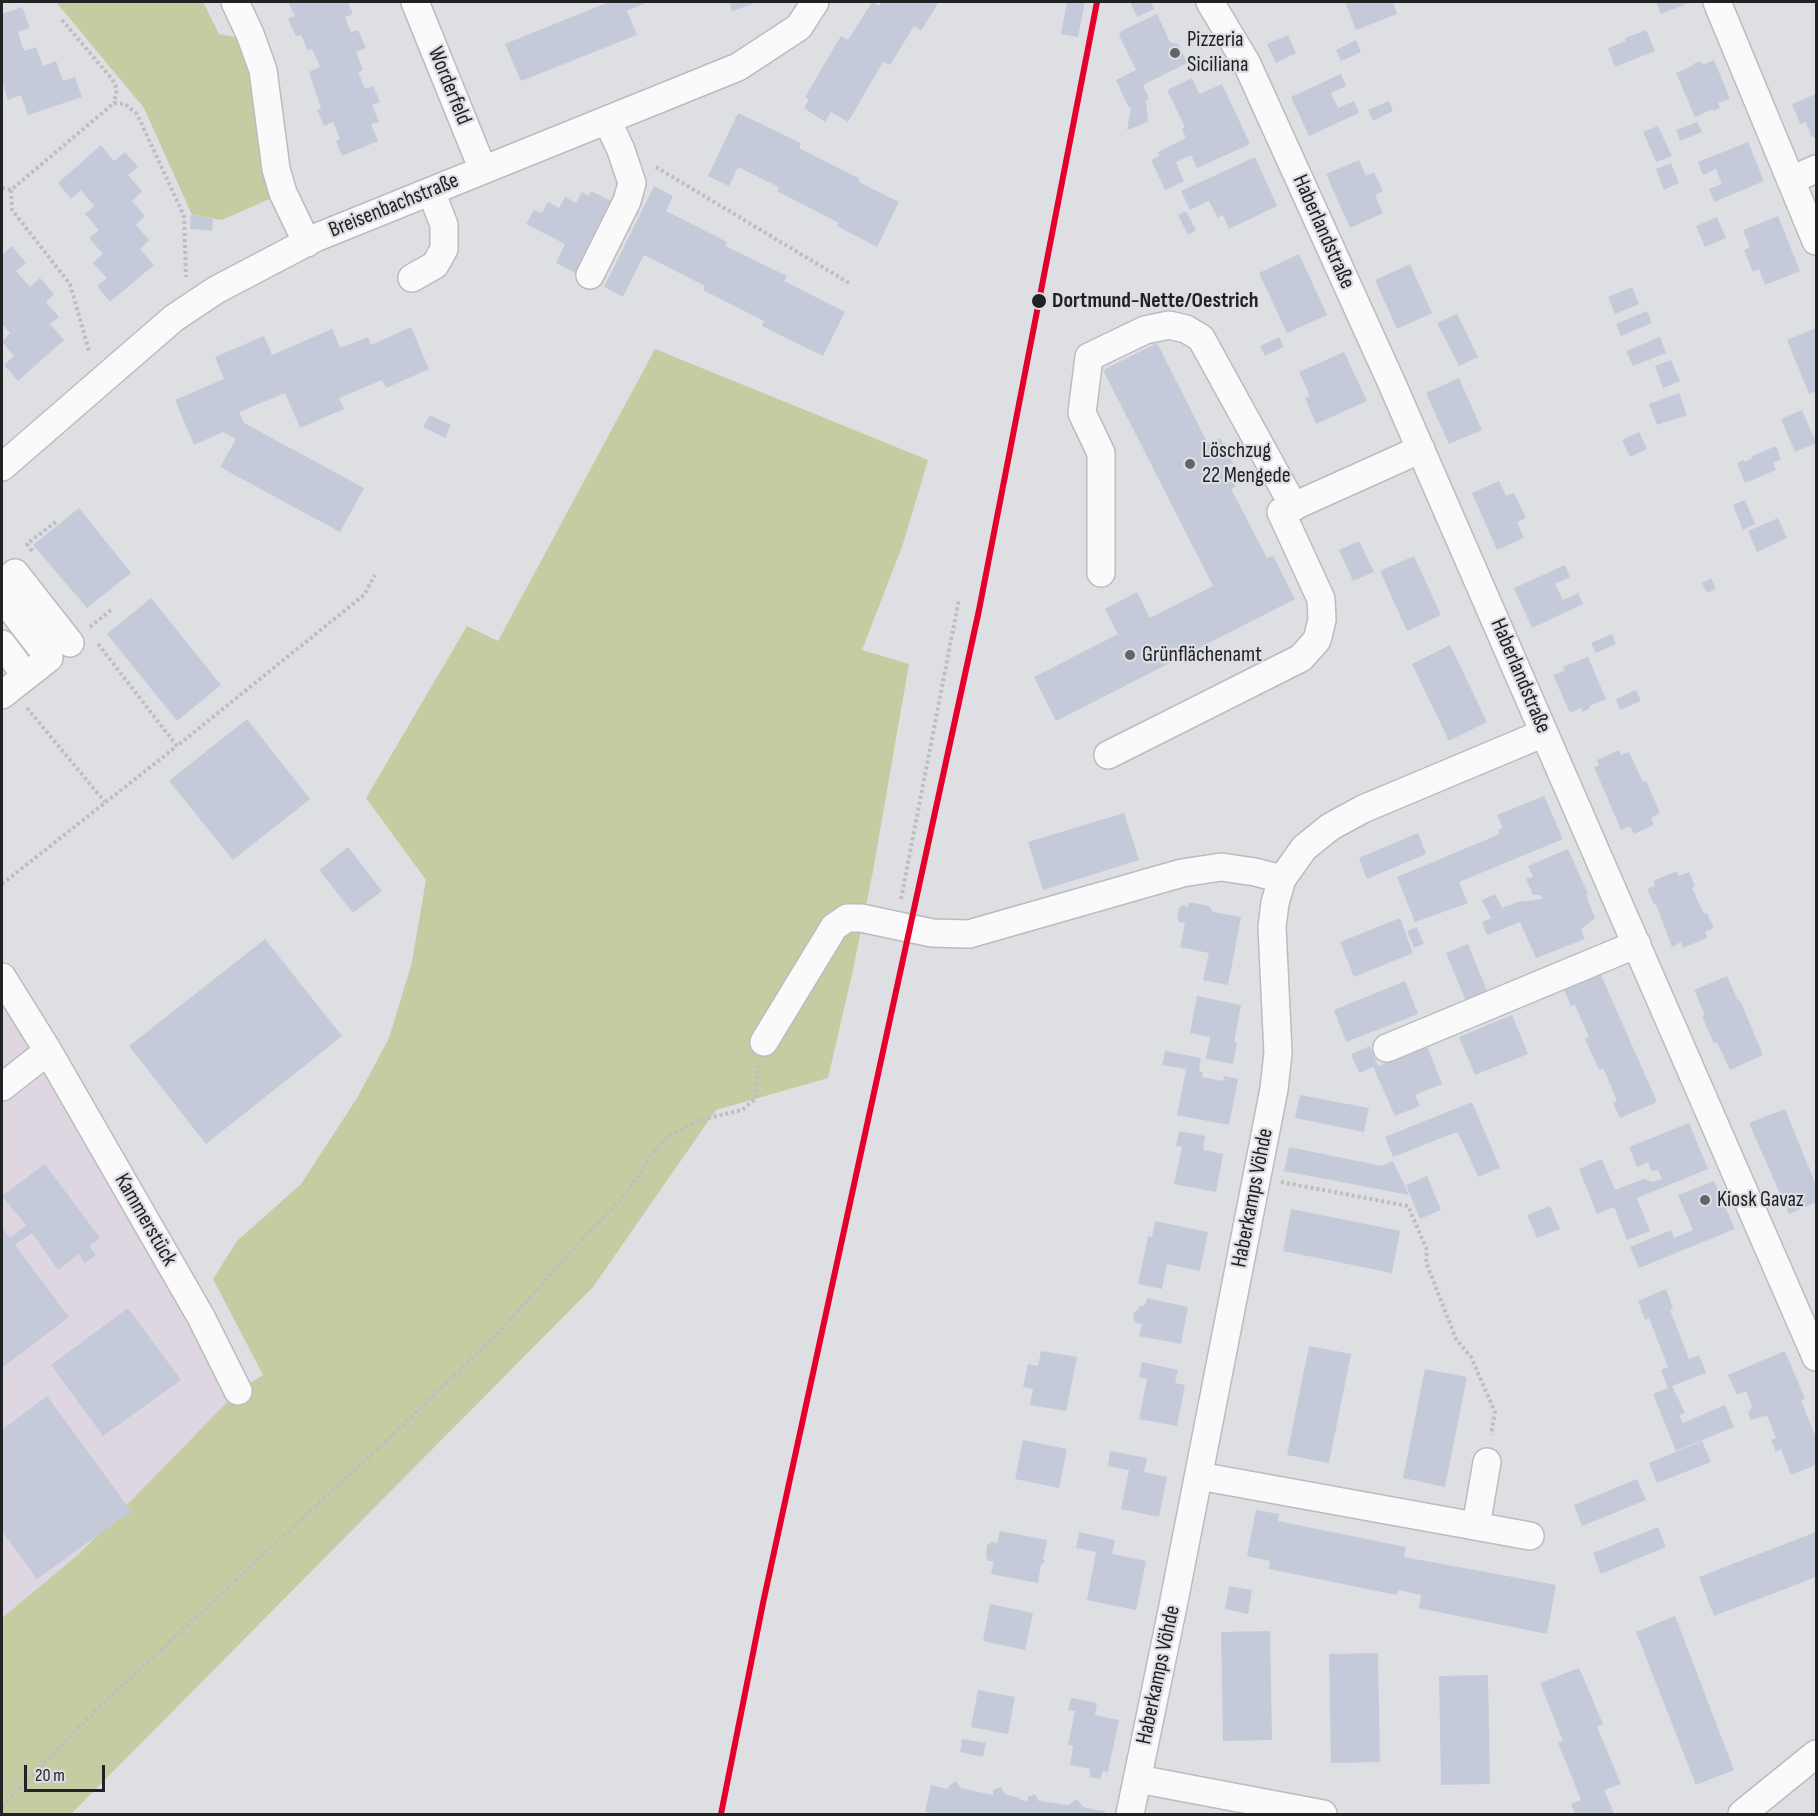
<!DOCTYPE html>
<meta charset="utf-8">
<style>
body{margin:0}
#map{position:relative;width:1818px;height:1816px;overflow:hidden;background:#dedfe2;font-family:"Sofia Sans Condensed",sans-serif}
canvas{display:block}
.frame{position:absolute;inset:0;border:3px solid #212224;pointer-events:none}
.scale{position:absolute;left:24px;top:1765px;width:81px;height:27px;box-sizing:border-box;border:3px solid #212224;border-top:0;padding-left:8px;font-size:18px;line-height:21px;white-space:nowrap;color:#212224;-webkit-text-stroke:4px #dcdee4;paint-order:stroke}
</style>
<div id="map">
<canvas width="1818" height="1816"></canvas>
<div class="frame"></div>
<div class="scale">20 m</div>
</div>
<script>
const g = document.querySelector('canvas').getContext('2d');
g.lineJoin = 'round';
function fillPath(path, color) { g.fillStyle = color; g.fill(path, 'evenodd'); }
const poly = rows => new Path2D(rows.map(r => 'M' + r).join(''));
function trace(path, color, width, dash) { g.strokeStyle = color; g.lineWidth = width; g.lineCap = dash ? 'butt' : 'round'; g.setLineDash(dash || []); g.stroke(path); }
function write(font, color, halo, rows, align = 'center') {
  g.font = font + ' "Sofia Sans Condensed",sans-serif'; g.lineWidth = 4.5; g.setLineDash([]); g.textBaseline = 'middle'; g.strokeStyle = halo; g.fillStyle = color; for (const [text, x, y, turn = 0] of rows) {
    g.save(); g.translate(x, y); g.rotate((+turn || 0) * Math.PI / 180); g.textAlign = isNaN(turn) ? turn : align; if (halo) g.strokeText(text, 0, 0); g.fillText(text, 0, 0); g.restore();
  }
}
const commercial = poly([
 [2,977,238,1391,79,1554,2,1618]
]);
const green = poly([
 [56,2,203,2,219,34,245,39,276,196,222,220,192,215,144,108],
 [655,349,928,460,903,544,862,650,909,664,873,871,853,970,828,1078,716,1110,593,1287,71,1814,2,1814,2,1618,79,1554,238,1391,263,1375,213,1279,237,1241,301,1184,357,1098,389,1038,412,962,426,880,366,798,467,626,498,641]
]);
const building = poly([
 [288,2,348,2,353,14,345,17,351,32,358,30,366,48,356,52,363,70,358,72,365,89,373,86,380,102,372,105,379,122,371,124,378,141,342,156,336,141,340,139,333,122,324,126,317,110,321,108,309,72,320,67,312,49,308,51,301,35,296,36,288,19,295,16],
 [609,2,649,2,627,11,637,35,521,81,505,44],
 [729,2,752,2,753,4,732,11],
 [872,2,879,6,881,2,939,2,921,31,914,26,890,65,883,62,848,122,831,112,825,122,804,108,809,99,805,97,841,36,848,40],
 [1067,2,1085,2,1078,37,1061,34],
 [1130,2,1151,2,1154,9,1137,17],
 [1345,2,1393,2,1397,14,1356,30],
 [1656,2,1691,2,1661,14],
 [22,7,30,28,18,32,24,51,36,47,43,66,56,61,63,81,75,77,82,97,28,115,21,95,8,100,2,81,2,14],
 [1157,14,1170,42,1179,45,1187,63,1143,85,1149,99,1146,100,1148,122,1127,130,1131,107,1129,108,1116,80,1136,70,1119,35,1121,31],
 [1646,30,1655,51,1615,67,1608,48,1626,41,1625,38],
 [1288,35,1296,53,1276,63,1267,44],
 [1356,40,1361,52,1341,61,1336,50],
 [1714,60,1730,99,1718,103,1720,108,1713,111,1713,109,1695,117,1676,73,1694,65,1693,64,1701,61,1702,65],
 [1341,74,1346,86,1331,93,1338,108,1354,101,1359,113,1309,136,1291,97],
 [1192,78,1199,94,1222,84,1250,144,1197,168,1191,155,1176,162,1184,181,1165,190,1151,160,1159,156,1158,152,1186,138,1182,129,1185,127,1167,90],
 [1816,94,1816,138,1811,136,1806,122,1800,124,1792,104],
 [1389,101,1393,111,1373,121,1368,110],
 [738,113,801,143,799,148,860,179,859,182,899,202,877,247,837,226,839,223,777,191,779,187,738,167,729,186,708,176],
 [1697,122,1702,132,1680,141,1676,130],
 [1658,126,1672,156,1656,162,1643,132],
 [1748,142,1764,181,1714,202,1709,189,1722,184,1716,169,1703,175,1698,162],
 [101,145,114,161,125,152,138,167,128,175,142,191,132,201,145,216,136,225,149,240,140,249,154,265,110,302,97,286,107,278,93,263,103,254,89,238,99,230,85,214,94,206,81,190,71,199,58,183],
 [1255,157,1277,206,1229,229,1223,215,1218,218,1209,201,1190,210,1181,191],
 [1359,160,1366,176,1374,172,1383,191,1375,195,1383,213,1350,228,1326,174],
 [1671,163,1679,183,1664,190,1656,169],
 [654,186,673,196,666,211,727,242,725,246,787,276,784,281,845,312,823,356,762,326,764,321,703,290,705,286,644,255,623,297,604,287],
 [591,191,611,201,575,273,556,263,565,244,526,224,534,210,542,213,548,202,559,208,565,197,576,203,582,192,589,196],
 [1186,211,1196,230,1188,235,1178,215],
 [191,215,213,219,212,231,190,229],
 [1778,216,1800,271,1765,285,1759,269,1753,272,1744,250,1750,247,1743,230],
 [1717,217,1726,238,1705,247,1696,226],
 [12,246,26,263,16,271,30,287,40,278,54,294,46,302,59,317,50,324,64,340,18,381,4,365,14,356,2,342,10,333,2,324,2,253,3,254],
 [1299,254,1327,315,1287,333,1259,273],
 [1410,264,1432,313,1397,329,1375,280],
 [1632,287,1639,304,1615,314,1608,297],
 [1647,311,1652,323,1621,336,1616,324],
 [1457,314,1478,357,1459,366,1437,323],
 [411,327,429,369,386,388,382,380,339,398,344,409,300,428,285,393,239,412,244,423,364,488,340,532,220,467,236,439,223,432,194,445,175,400,224,379,215,357,264,336,272,355,332,329,340,348,368,337,371,345],
 [1816,328,1816,391,1809,394,1787,340],
 [1279,337,1284,347,1265,356,1260,346],
 [1660,337,1666,353,1633,366,1626,351],
 [1157,343,1208,444,1220,438,1233,463,1225,466,1236,487,1231,489,1267,558,1273,556,1295,599,1056,721,1034,677,1118,634,1105,609,1137,592,1150,618,1213,586,1103,370],
 [1344,352,1367,401,1316,424,1305,398,1310,396,1299,372],
 [1671,360,1680,381,1663,388,1655,366],
 [1459,378,1482,430,1449,444,1426,393],
 [1679,393,1687,415,1657,425,1649,404],
 [1802,410,1816,443,1795,452,1781,419],
 [430,415,451,425,445,438,423,427],
 [1639,432,1647,449,1630,457,1622,440],
 [1776,446,1781,459,1773,463,1776,470,1745,483,1737,463,1744,460,1745,462,1753,458,1752,456],
 [1499,481,1506,496,1514,493,1526,518,1517,522,1524,538,1497,550,1472,493],
 [1745,500,1755,524,1743,530,1733,505],
 [79,508,131,573,87,608,33,545],
 [1778,518,1787,538,1757,552,1748,531],
 [1359,541,1374,572,1353,581,1339,550],
 [1414,556,1441,615,1407,631,1380,571],
 [1565,565,1570,577,1555,584,1563,600,1578,593,1583,604,1532,628,1514,588],
 [1711,578,1716,589,1707,593,1702,583],
 [151,598,221,685,177,721,107,634],
 [1612,634,1616,644,1596,653,1591,643],
 [1450,645,1487,722,1449,741,1412,664],
 [1588,657,1606,699,1589,706,1590,708,1582,712,1581,708,1570,713,1553,675,1565,670,1563,667],
 [1636,690,1641,701,1620,710,1616,699],
 [247,719,310,799,233,860,169,781],
 [1619,750,1621,755,1629,752,1643,782,1646,781,1660,813,1651,818,1654,825,1634,834,1630,826,1621,830,1594,767,1599,765,1597,760],
 [1544,796,1563,839,1459,882,1468,903,1415,922,1397,877,1500,834,1498,830,1503,828,1497,815],
 [1124,813,1139,860,1043,890,1028,842],
 [1418,833,1426,854,1367,879,1359,858],
 [348,847,382,891,353,913,319,870],
 [1568,849,1588,894,1586,895,1595,918,1581,929,1585,939,1536,958,1520,922,1487,935,1482,922,1491,918,1482,900,1495,894,1502,908,1518,902,1543,899,1541,895,1533,895,1526,879,1533,877,1528,866],
 [1677,871,1679,876,1689,872,1695,886,1692,888,1704,914,1707,913,1714,928,1705,932,1707,938,1683,948,1681,942,1672,947,1656,904,1654,905,1647,889,1655,886,1653,881],
 [1189,902,1209,906,1213,912,1241,917,1228,985,1203,980,1209,953,1180,947,1185,923,1179,922,1177,918,1179,908,1183,905,1188,907],
 [1400,918,1413,953,1354,977,1340,942],
 [1417,927,1424,944,1414,948,1407,931],
 [265,939,342,1036,206,1144,129,1046],
 [1468,944,1490,998,1468,1006,1446,953],
 [1601,975,1657,1102,1620,1118,1613,1103,1617,1101,1610,1084,1603,1068,1599,1070,1585,1039,1589,1037,1575,1005,1571,1006,1564,990],
 [1727,976,1738,1001,1740,1000,1763,1055,1730,1070,1717,1042,1714,1044,1702,1016,1705,1015,1694,990],
 [1405,981,1418,1014,1346,1042,1334,1010],
 [1197,996,1241,1005,1234,1042,1237,1043,1233,1064,1206,1059,1210,1037,1190,1033],
 [1512,1015,1528,1054,1475,1075,1459,1037],
 [1370,1046,1378,1066,1427,1046,1442,1084,1415,1095,1420,1106,1395,1116,1373,1067,1359,1073,1351,1054],
 [1165,1051,1201,1058,1199,1071,1203,1072,1202,1077,1223,1081,1224,1076,1238,1079,1229,1125,1177,1115,1186,1069,1162,1065],
 [1300,1095,1369,1108,1364,1132,1295,1118],
 [1472,1102,1500,1168,1478,1177,1463,1143,1457,1132,1393,1157,1385,1137],
 [1785,1109,1816,1185,1816,1202,1789,1214,1749,1123],
 [1689,1123,1708,1169,1637,1198,1650,1231,1627,1240,1614,1207,1597,1214,1579,1169,1602,1159,1615,1190,1644,1179,1653,1182,1662,1179,1658,1170,1651,1171,1648,1162,1637,1167,1629,1147],
 [1179,1131,1205,1136,1203,1150,1223,1154,1216,1192,1174,1184,1182,1147,1176,1146],
 [1289,1147,1382,1166,1393,1161,1409,1195,1284,1171],
 [45,1164,100,1238,89,1246,96,1255,85,1263,79,1254,58,1270,32,1233,15,1245,69,1317,2,1368,2,1227,10,1238,26,1225,2,1196],
 [1427,1176,1441,1210,1420,1219,1406,1185],
 [1714,1181,1735,1229,1639,1268,1630,1247,1671,1230,1674,1238,1693,1230,1678,1195],
 [1550,1206,1560,1229,1537,1238,1527,1215],
 [1291,1209,1400,1231,1392,1273,1283,1251],
 [1155,1221,1208,1232,1200,1271,1167,1264,1162,1289,1138,1284,1148,1236,1152,1237],
 [1666,1289,1673,1308,1670,1310,1689,1359,1699,1355,1706,1373,1672,1386,1685,1413,1679,1415,1683,1423,1725,1405,1734,1427,1676,1451,1653,1394,1668,1388,1661,1370,1668,1367,1649,1318,1645,1320,1638,1301],
 [1147,1298,1188,1307,1181,1344,1139,1336,1142,1324,1136,1323,1133,1318,1134,1312,1139,1309,1139,1306,1145,1305],
 [128,1308,181,1380,103,1436,51,1365],
 [1309,1346,1351,1354,1329,1463,1287,1455],
 [1041,1351,1077,1357,1066,1411,1030,1405,1033,1389,1023,1387,1028,1364,1038,1366],
 [1785,1351,1805,1399,1801,1400,1816,1438,1816,1465,1791,1475,1781,1449,1776,1452,1771,1440,1776,1438,1767,1415,1751,1420,1748,1413,1752,1406,1746,1391,1737,1395,1728,1375],
 [1142,1362,1178,1370,1175,1383,1185,1385,1177,1426,1139,1419,1147,1379,1139,1377],
 [1425,1369,1467,1377,1445,1487,1403,1478],
 [47,1396,131,1511,37,1579,2,1531,2,1430],
 [1023,1440,1067,1449,1059,1488,1015,1479],
 [1702,1441,1711,1462,1657,1483,1649,1463],
 [1110,1451,1147,1458,1144,1472,1167,1477,1159,1517,1121,1509,1129,1470,1108,1466],
 [1637,1479,1646,1500,1582,1526,1574,1505],
 [1256,1510,1279,1514,1278,1521,1406,1547,1404,1557,1556,1585,1547,1634,1419,1608,1421,1595,1398,1590,1397,1595,1269,1569,1270,1561,1247,1556],
 [1658,1527,1666,1547,1601,1574,1593,1553],
 [1000,1531,1047,1540,1043,1559,1045,1562,1041,1564,1038,1583,991,1574,994,1561,988,1561,986,1556,987,1545,992,1542,997,1543],
 [1079,1532,1115,1540,1112,1554,1146,1561,1136,1610,1087,1600,1096,1552,1076,1548],
 [1816,1532,1816,1577,1714,1616,1699,1577],
 [1229,1586,1252,1590,1248,1614,1225,1609],
 [990,1604,1033,1613,1025,1650,983,1641],
 [1675,1616,1734,1770,1696,1785,1636,1632],
 [1270,1631,1272,1740,1223,1741,1221,1632],
 [1378,1653,1380,1762,1331,1763,1329,1654],
 [1579,1668,1603,1724,1597,1727,1621,1784,1604,1790,1614,1813,1610,1814,1575,1814,1571,1804,1581,1800,1558,1743,1563,1741,1540,1683],
 [1488,1675,1490,1784,1441,1785,1439,1676],
 [978,1690,1015,1697,1008,1734,971,1727],
 [1071,1698,1097,1703,1095,1715,1119,1720,1108,1772,1103,1771,1100,1779,1090,1777,1090,1769,1070,1765,1073,1746,1068,1745,1075,1711,1068,1710],
 [962,1739,986,1743,983,1757,960,1752],
 [956,1781,961,1788,993,1795,993,1790,1001,1787,1005,1794,1020,1798,1020,1800,1028,1801,1028,1797,1035,1794,1039,1801,1069,1805,1077,1799,1083,1807,1102,1811,1105,1810,1104,1814,936,1814,925,1812,931,1785,948,1789,949,1786]
]);
const path = poly([
 [62,20,112,79,117,89,114,103],
 [656,167,849,283],
 [2,188,11,190,114,103,125,104,137,114,184,216,186,277],
 [11,190,12,210,70,284,89,351],
 [32,551,27,544,58,520],
 [90,627,111,610],
 [98,644,177,746,364,595,375,575],
 [27,708,105,802],
 [2,884,177,746],
 [901,899,959,599],
 [1281,1182,1408,1206,1427,1250,1426,1262,1456,1339,1471,1357,1495,1412,1491,1435],
 [2,1806,97,1709,405,1423,500,1331,578,1244,629,1190,653,1153,667,1137,700,1120,742,1110,756,1098,758,1066]
]);
const minor = poly([
 [235,2,250,34,263,70,276,169,283,193,307,243],
 [415,2,483,170],
 [1210,2,1247,64,1393,386,1816,1357],
 [1717,2,1816,241],
 [1791,180,1816,169],
 [590,275,627,201,632,183,621,150,607,120],
 [412,278,435,265,444,249,444,225,431,191],
 [2,467,174,318,216,290,315,238,738,67,799,27,815,2],
 [1101,573,1101,453,1082,413,1089,357,1145,330,1169,325,1186,329,1201,338,1294,507],
 [2,584,15,573,70,643],
 [2,597,49,658,2,695],
 [2,644,26,676],
 [1108,755,1301,658,1317,640,1322,620,1321,599,1281,512,1421,449],
 [2,977,48,1051,201,1317,238,1391],
 [764,1042,834,927,847,918,861,918,932,933,969,934,1182,873,1221,867,1255,872,1282,879],
 [1387,1048,1637,944],
 [2,1087,48,1051],
 [1199,1476,1530,1536],
 [1476,1526,1487,1462],
 [1138,1779,1323,1814],
 [1130,1814,1173,1606,1274,1089,1278,1053,1272,927,1275,903,1282,879,1304,848,1330,827,1363,809,1544,733],
 [1742,1814,1816,1754]
]);
const rail1 = poly([
 [721,1814,763,1603,979,610,1097,2]
]);
const markers = [
 [1175,53,6,"#636466"],
 [1039,301,8,"#212224"],
 [1190,464,6,"#636466"],
 [1130,655,6,"#636466"],
 [1705,1200,6,"#636466"]
];
const poiNames = [
 ["Pizzeria",1187,40],
 ["Siciliana",1187,65],
 ["Löschzug",1202,451],
 ["22 Mengede",1202,476],
 ["Grünflächenamt",1142,655],
 ["Kiosk Gavaz",1717,1200]
];
const streetNames = [
 ["Worderfeld",449,86,68],
 ["Breisenbachstraße",394,206,-22],
 ["Haberlandstraße",1323,232,66],
 ["Haberlandstraße",1520,676,67],
 ["Haberkamps Vöhde",1253,1198,-79],
 ["Kammerstück",145,1220,60],
 ["Haberkamps Vöhde",1159,1675,-78]
];
const stopNames = [
 ["Dortmund-Nette/Oestrich",1052,301]
];
fillPath(commercial, '#ded6e1');
fillPath(green, '#c6cca2');
fillPath(building, '#c5cada');
trace(minor, '#bbbcbf', 30);
trace(path, '#bebec0', 4, [3, 3]);
trace(minor, '#fafafb', 27);
trace(rail1, '#e4002b', 6);
for (const [x, y, r, color] of markers) { const dot = new Path2D(); dot.arc(x, y, r, 0, 2 * Math.PI); g.fillStyle = color; g.fill(dot); trace(dot, '#dcdee4', 2); }
write('22px', '#212224', '#dcdee4', poiNames, 'left');
write('22px', '#212224', '#dcdee4', streetNames);
write('bold 22px', '#212224', '#dcdee4', stopNames, 'left');
</script>
